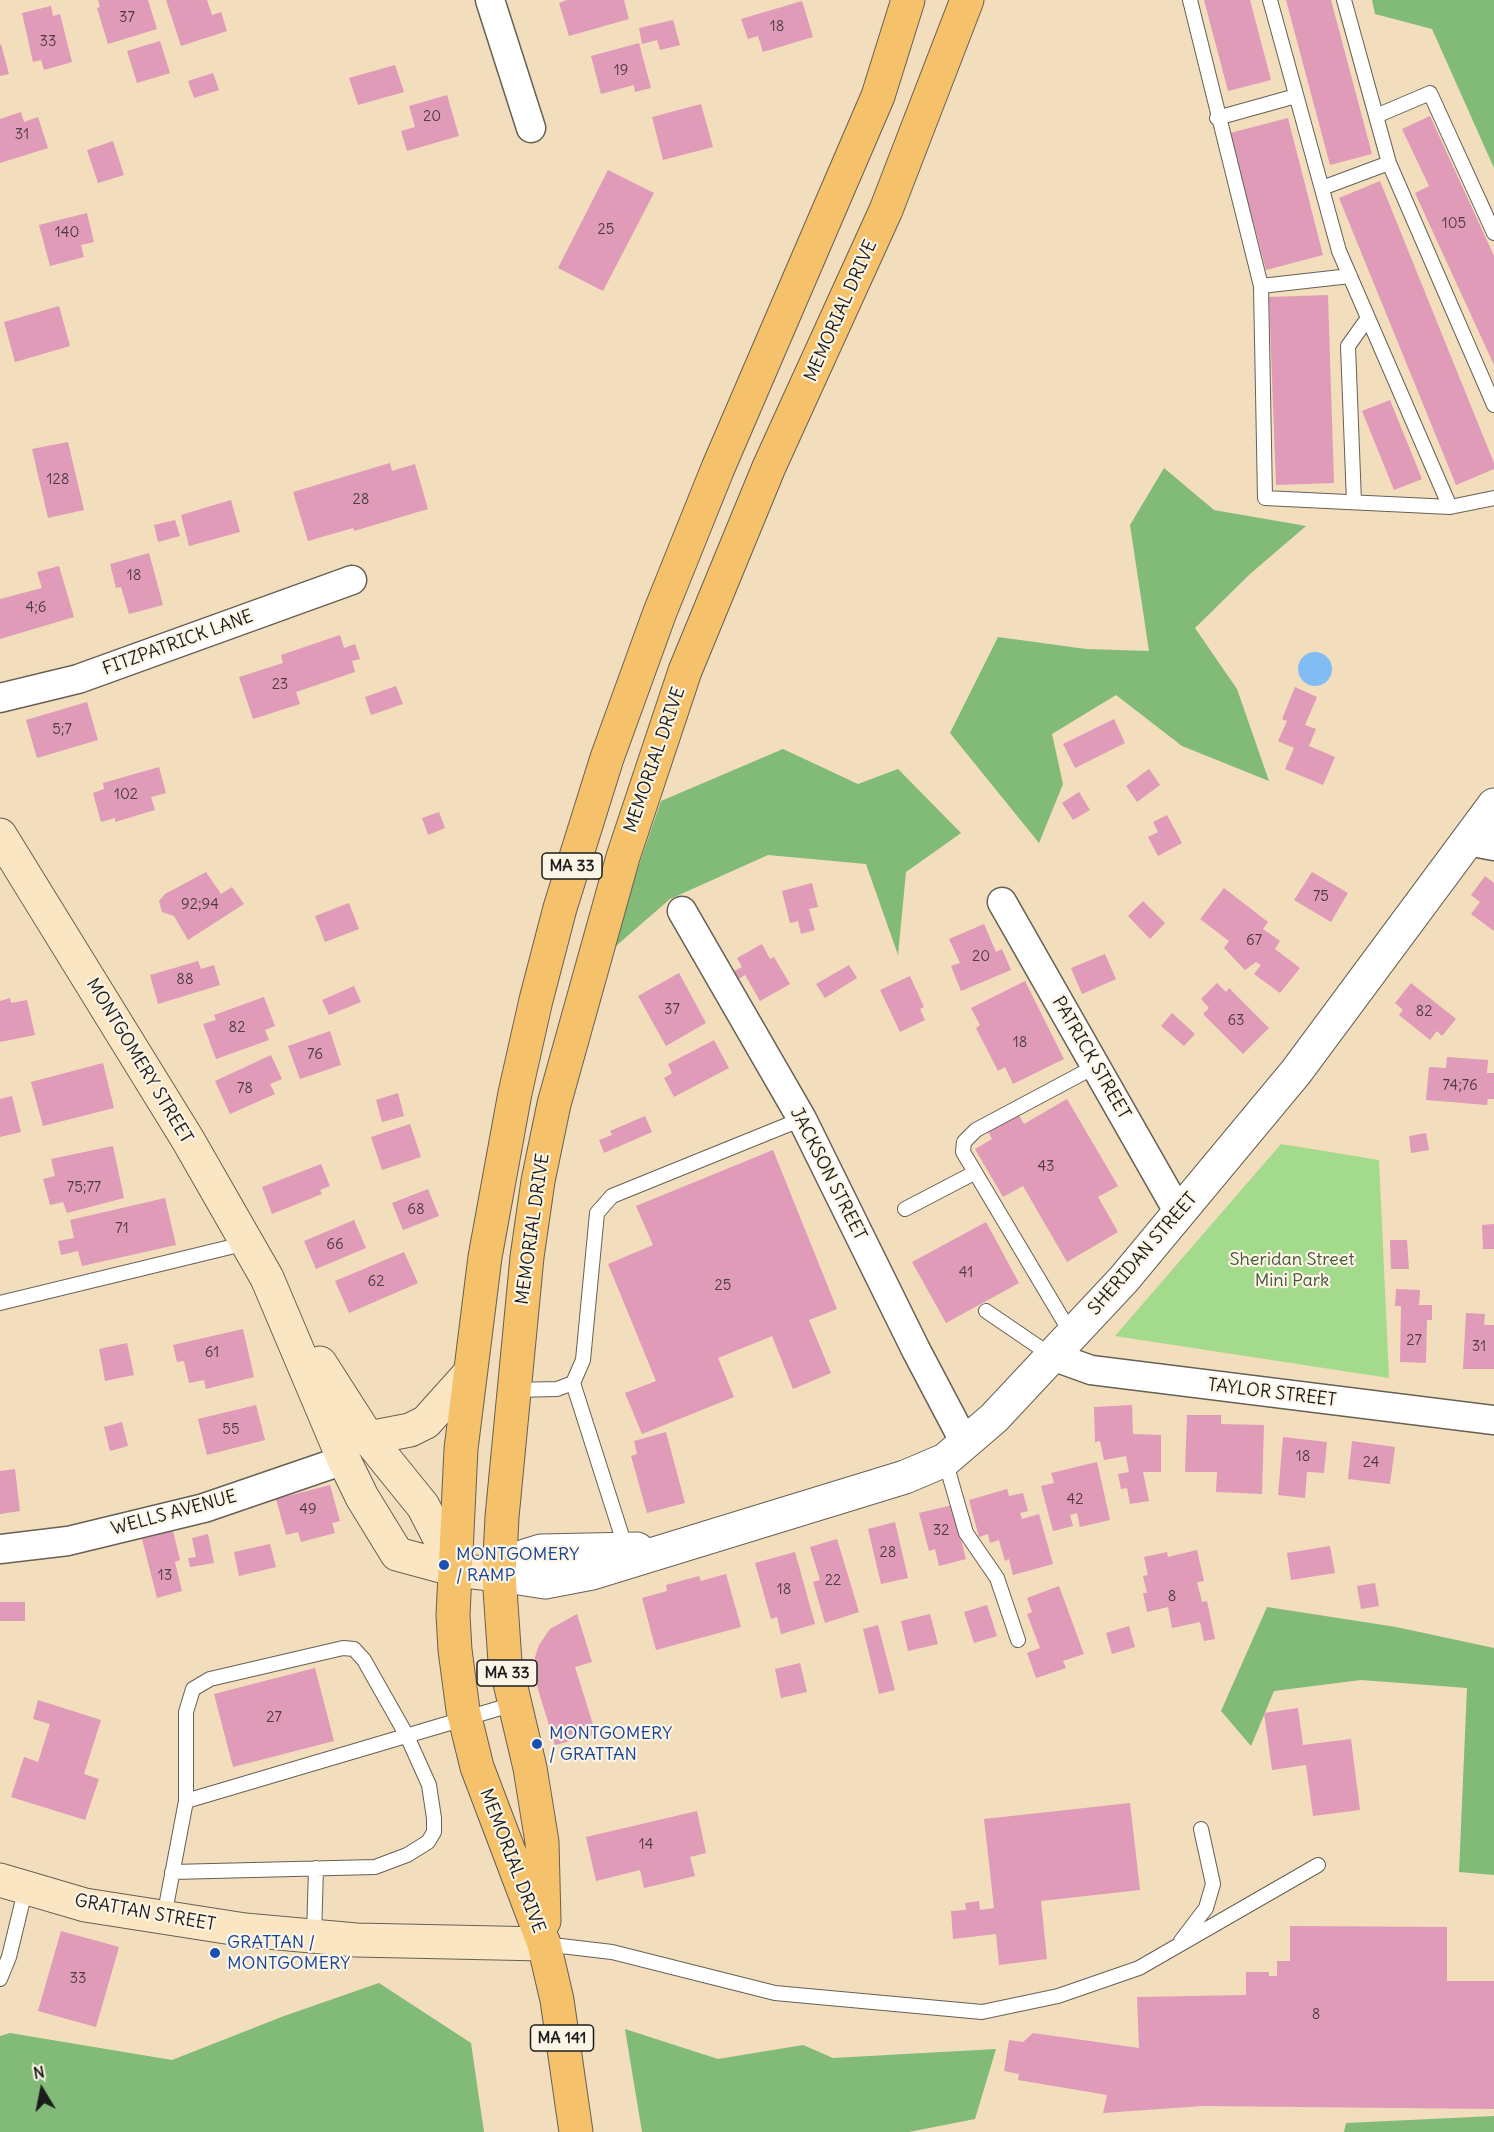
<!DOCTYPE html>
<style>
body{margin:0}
#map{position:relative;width:1494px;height:2132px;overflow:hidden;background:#f2ddbd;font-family:Delius,sans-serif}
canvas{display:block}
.north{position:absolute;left:12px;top:2060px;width:60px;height:60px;-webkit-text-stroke:4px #fcf5e5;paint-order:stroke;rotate:350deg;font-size:16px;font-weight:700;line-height:24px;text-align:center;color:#1c1c1c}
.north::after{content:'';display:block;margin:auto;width:21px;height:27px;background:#1c1c1c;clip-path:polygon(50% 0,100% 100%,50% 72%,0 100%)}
</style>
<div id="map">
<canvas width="1494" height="2132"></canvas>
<div class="north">N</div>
</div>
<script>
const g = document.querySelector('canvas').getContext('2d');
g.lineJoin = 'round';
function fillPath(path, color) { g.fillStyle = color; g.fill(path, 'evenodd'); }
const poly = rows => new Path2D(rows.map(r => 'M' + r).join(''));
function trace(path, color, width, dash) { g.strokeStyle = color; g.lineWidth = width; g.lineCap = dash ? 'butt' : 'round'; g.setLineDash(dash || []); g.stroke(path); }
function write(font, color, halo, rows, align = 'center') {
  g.font = font + ' Delius,sans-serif'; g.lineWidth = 4.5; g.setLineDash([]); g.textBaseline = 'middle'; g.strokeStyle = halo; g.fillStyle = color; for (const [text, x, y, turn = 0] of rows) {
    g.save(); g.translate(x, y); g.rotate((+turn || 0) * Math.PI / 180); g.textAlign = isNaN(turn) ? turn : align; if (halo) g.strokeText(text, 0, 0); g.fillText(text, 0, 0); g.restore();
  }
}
const green = poly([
 [1281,1144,1379,1160,1389,1378,1115,1336]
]);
const forest = poly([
 [1372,0,1494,0,1494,168,1432,29,1375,14],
 [1164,468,1214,510,1306,526,1250,574,1195,628,1237,689,1269,781,1182,746,1116,695,1052,734,1063,784,1039,843,950,733,998,637,1086,649,1149,651,1130,525],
 [783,749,858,784,898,769,961,833,906,872,898,955,866,864,768,855,670,899,609,952,661,801],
 [1267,1607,1396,1627,1494,1648,1494,1875,1459,1872,1467,1688,1361,1680,1274,1691,1251,1746,1221,1711],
 [379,1983,471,2043,484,2132,0,2132,0,2036,10,2033,172,2060,284,2016],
 [625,2029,718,2059,803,2045,833,2058,996,2049,975,2119,909,2132,642,2132],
 [1494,2116,1494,2132,1344,2132,1346,2123]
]);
const water = poly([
 '1298 669a17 17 0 1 1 34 0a17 17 0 1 1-34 0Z'
]);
const building = poly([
 [98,0,148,0,157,29,108,44,97,8,100,7],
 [166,0,207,0,212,15,221,12,227,31,181,46],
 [567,0,624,0,629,19,569,36,559,3],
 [1204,0,1250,0,1271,80,1228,91],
 [1286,0,1331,0,1372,154,1330,165],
 [802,1,813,37,763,52,758,36,748,39,741,19],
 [51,6,53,16,60,14,72,62,44,70,41,60,33,62,22,13],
 [673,20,680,45,660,50,657,40,642,44,639,28],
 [160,41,170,73,137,83,127,51],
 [639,43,651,88,635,92,634,85,601,94,591,56],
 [1,44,9,74,0,76,0,45],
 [395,65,404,92,358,105,349,78],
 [213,73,219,90,194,98,188,81],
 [447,95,459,136,407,151,401,131,415,127,409,106],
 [701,104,713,147,663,160,652,117],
 [21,112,24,122,38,117,48,148,0,163,0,119],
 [1430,116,1494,256,1494,365,1415,193,1429,186,1402,129],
 [1288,118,1323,255,1266,270,1230,133],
 [113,141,124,175,98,183,87,150],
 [608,170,654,193,603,291,558,268],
 [1380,181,1494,463,1494,469,1456,485,1339,198],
 [87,213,94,242,81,245,84,257,50,266,39,225],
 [1328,295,1334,483,1276,485,1269,297],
 [59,306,70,346,15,362,4,322],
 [1390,400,1422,479,1394,490,1362,411],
 [68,442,84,510,48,518,32,449],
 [390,463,392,471,415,464,428,509,354,531,353,528,308,541,293,492],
 [231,500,240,532,189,546,181,515],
 [175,520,180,536,158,542,154,525],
 [149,553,163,605,129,614,121,587,116,588,110,564],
 [59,566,74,617,0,639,0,599,42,588,37,572],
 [340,635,344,648,355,644,360,659,352,661,355,672,296,692,300,704,253,719,239,677,283,663,281,655],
 [396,686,403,704,371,715,365,697],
 [1295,687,1317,697,1305,725,1316,729,1309,746,1335,757,1323,785,1285,769,1294,748,1278,741,1287,721,1282,719],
 [87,702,98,740,37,758,26,720],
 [1114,719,1125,743,1075,768,1063,744],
 [159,767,166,793,151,797,155,810,115,822,115,818,101,822,93,793,104,789,103,783],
 [1149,769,1160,785,1137,802,1126,786],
 [1079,792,1090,810,1073,820,1062,803],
 [439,812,445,828,428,835,422,818],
 [1167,815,1182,843,1158,856,1148,837,1158,832,1153,822],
 [206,872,221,894,232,887,244,904,188,940,174,916,162,912,159,901,165,894],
 [1312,872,1348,893,1331,922,1294,900],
 [1485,876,1494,883,1494,931,1471,914,1480,902,1471,895],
 [812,883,818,907,809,909,815,930,801,934,798,921,790,923,782,891],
 [1224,888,1268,922,1263,929,1280,941,1275,949,1300,968,1280,993,1254,974,1261,965,1256,962,1245,970,1224,948,1229,941,1200,919],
 [1143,901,1165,923,1150,939,1128,916],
 [349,903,359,929,325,942,315,916],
 [984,924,996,952,1002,949,1011,970,961,991,951,966,960,963,949,939],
 [762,944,770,959,774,957,790,984,760,1001,745,975,739,979,734,971,742,967,737,958],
 [1105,954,1116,979,1082,994,1071,968],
 [198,961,201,969,214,965,220,985,158,1004,150,975],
 [849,965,857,978,825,998,816,984],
 [679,973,706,1023,666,1046,638,996],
 [910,976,924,1007,920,1009,925,1020,900,1032,880,990],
 [1025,981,1064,1059,1013,1084,1005,1067,998,1071,976,1028,980,1025,971,1008],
 [1217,983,1226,992,1229,988,1269,1028,1243,1054,1203,1014,1209,1008,1201,999],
 [1411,983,1456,1019,1442,1036,1437,1031,1430,1040,1399,1015,1403,1010,1395,1003],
 [354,986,361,1002,329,1015,322,1000],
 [264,997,275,1026,265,1030,269,1040,216,1059,203,1024,216,1020,214,1015],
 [10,998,11,1003,27,1000,35,1035,0,1042,0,1001],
 [1172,1013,1195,1034,1184,1046,1161,1026],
 [330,1031,341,1065,300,1079,288,1046],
 [714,1040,729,1068,674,1097,664,1078,672,1073,668,1064],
 [271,1055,282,1079,270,1084,275,1094,230,1114,215,1081],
 [1447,1057,1488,1060,1487,1073,1494,1073,1494,1099,1488,1099,1487,1105,1426,1100,1429,1067,1446,1068],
 [103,1063,114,1108,43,1126,31,1082],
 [398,1093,404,1116,382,1122,376,1100],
 [12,1096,21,1132,0,1137,0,1099],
 [1067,1099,1118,1186,1098,1197,1118,1232,1067,1262,1023,1186,1003,1197,975,1149,992,1139,988,1131,1018,1114,1024,1124],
 [645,1116,652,1132,604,1153,599,1140,612,1135,610,1131],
 [410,1124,421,1157,382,1170,371,1137],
 [1426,1133,1429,1150,1411,1153,1409,1136],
 [113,1146,124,1198,67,1213,63,1202,50,1205,43,1179,55,1176,51,1159],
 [773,1150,837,1309,809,1320,831,1373,793,1389,772,1336,718,1358,734,1397,642,1434,625,1393,656,1381,608,1264,653,1245,636,1206],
 [321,1164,330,1186,320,1190,322,1194,272,1214,262,1187],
 [428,1189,439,1216,403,1230,392,1203],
 [165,1198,176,1245,82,1266,78,1251,61,1255,58,1241,74,1238,70,1220],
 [354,1220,366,1248,316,1269,304,1241],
 [986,1222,1019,1283,946,1323,912,1262],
 [1494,1224,1494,1249,1483,1249,1482,1225],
 [1390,1240,1407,1240,1409,1269,1391,1269],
 [404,1252,418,1283,349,1313,335,1281],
 [1396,1289,1420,1290,1419,1305,1432,1305,1432,1320,1427,1320,1426,1363,1400,1362,1401,1306,1395,1306],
 [1466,1313,1485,1314,1484,1325,1494,1325,1494,1369,1463,1369],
 [243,1329,254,1377,206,1389,204,1380,189,1383,184,1361,177,1362,173,1345],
 [127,1343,134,1375,105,1381,99,1349],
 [256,1405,265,1440,207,1455,198,1419],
 [1132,1405,1133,1434,1161,1435,1161,1472,1143,1472,1149,1501,1130,1504,1127,1488,1121,1489,1118,1474,1129,1472,1126,1456,1104,1460,1100,1441,1095,1442,1094,1407],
 [1187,1415,1221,1415,1221,1424,1264,1425,1262,1494,1216,1492,1217,1472,1185,1472],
 [122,1422,128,1446,110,1451,104,1427],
 [666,1432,685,1503,647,1513,631,1456,637,1454,634,1441],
 [1283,1437,1327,1442,1324,1473,1307,1472,1305,1498,1278,1495],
 [1352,1441,1395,1447,1390,1484,1348,1479],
 [1097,1462,1110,1520,1080,1527,1077,1513,1070,1515,1073,1526,1053,1531,1041,1486,1054,1483,1051,1473],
 [15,1469,20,1511,0,1514,0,1471],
 [330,1485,340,1521,332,1523,335,1533,301,1542,298,1532,286,1535,276,1499],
 [1007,1489,1009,1496,1023,1493,1028,1511,1020,1513,1022,1519,1039,1514,1053,1564,1013,1575,1009,1559,1005,1561,999,1540,990,1543,988,1534,979,1537,969,1500],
 [952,1505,966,1559,939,1566,935,1549,929,1551,919,1513],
 [895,1522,908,1578,881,1584,868,1529],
 [173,1531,180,1560,175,1562,182,1591,157,1598,142,1539],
 [208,1534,214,1563,190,1567,188,1558,196,1557,192,1538],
 [837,1539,859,1612,825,1623,813,1582,820,1580,810,1547],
 [270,1544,276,1567,239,1576,234,1552],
 [1330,1546,1335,1573,1291,1580,1287,1553],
 [1197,1550,1204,1581,1197,1582,1202,1602,1207,1601,1215,1639,1204,1641,1200,1622,1172,1628,1168,1607,1147,1612,1143,1593,1147,1593,1143,1576,1148,1575,1144,1557,1167,1552,1168,1557],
 [795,1552,815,1624,781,1634,777,1617,771,1619,755,1563],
 [726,1574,741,1627,656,1650,642,1598,667,1591,666,1585,699,1576,701,1581],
 [1375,1583,1379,1606,1361,1609,1357,1586],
 [1059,1586,1084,1654,1063,1661,1066,1668,1036,1678,1027,1653,1040,1648,1027,1614,1032,1612,1027,1598],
 [0,1602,25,1602,25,1621,0,1621],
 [987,1605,997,1636,974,1643,964,1612],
 [577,1614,592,1662,575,1667,596,1734,555,1745,534,1676,535,1657,539,1645,550,1629],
 [930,1614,938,1644,908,1651,901,1621],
 [878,1625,895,1690,879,1694,863,1629],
 [1129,1626,1135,1647,1112,1654,1106,1633],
 [800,1663,807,1692,781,1698,775,1669],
 [315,1668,334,1741,233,1767,214,1694],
 [38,1700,101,1720,84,1774,99,1779,85,1820,11,1797,24,1757,38,1762,50,1724,33,1719],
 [1298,1708,1303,1745,1351,1739,1360,1810,1313,1816,1306,1765,1272,1770,1264,1713],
 [1130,1803,1140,1890,1041,1901,1047,1959,999,1965,996,1934,953,1939,951,1911,966,1910,965,1903,979,1901,980,1910,994,1908,984,1819],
 [697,1811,706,1853,690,1857,695,1876,644,1888,640,1870,596,1881,586,1837],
 [1290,1926,1447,1927,1447,1981,1494,1981,1494,2109,1203,2106,1103,2113,1107,2095,1018,2080,1019,2074,1004,2071,1009,2040,1023,2042,1033,2033,1139,2048,1137,1997,1246,1995,1246,1972,1269,1972,1269,1976,1277,1976,1277,1961,1290,1961],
 [61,1931,119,1947,96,2027,38,2011]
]);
const service = poly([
 [1190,0,1261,286,1265,498,1450,507],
 [1270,0,1339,251,1450,507,1494,498],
 [1344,0,1389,163,1494,405],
 [1376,116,1430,93,1494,233],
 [1217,118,1296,96],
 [1322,188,1389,163],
 [1261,286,1350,276],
 [1354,502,1348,346,1368,318],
 [905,1209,974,1173],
 [0,1303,247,1243],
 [986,1311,1052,1356],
 [1072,1335,963,1152,964,1142,976,1130,1096,1066],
 [573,1383,626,1549],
 [514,1390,557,1389,573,1383,583,1360,597,1213,612,1196,802,1119],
 [945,1460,966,1533,997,1578,1018,1640],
 [186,1801,514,1704],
 [164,1917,186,1801,186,1712,193,1689,210,1679,343,1648,354,1649,364,1660,407,1736,429,1785,434,1818,434,1832,428,1842,407,1855,375,1867,172,1872],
 [314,1936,316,1868],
 [1181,1941,1206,1908,1213,1884,1201,1829],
 [544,1944,612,1952,775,1993,982,2012,1058,1996,1139,1968,1318,1865],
 [0,1979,9,1957,26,1887]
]);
const minor = poly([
 [490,0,531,128],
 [0,698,78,679,352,580],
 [1467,841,1494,846],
 [1002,902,1179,1213],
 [682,911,802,1119,916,1350,965,1443],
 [1052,1356,1091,1370,1494,1420],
 [0,1549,68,1541,204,1508,344,1460]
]);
const tertiary = poly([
 [499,1575,545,1582,592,1573,905,1477,945,1460,994,1418,1124,1279,1296,1072,1494,805],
 [499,1575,525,1556,541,1551,637,1549]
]);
const secondary = poly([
 [0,835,188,1140,267,1278,344,1460,362,1497,397,1554,456,1570,499,1575],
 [320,1363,368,1438,423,1506,456,1570],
 [368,1438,410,1430,426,1422,470,1373],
 [0,1880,85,1905,245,1930,356,1940,544,1944]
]);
const primary = poly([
 [544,1921,542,1842,530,1768,505,1662,499,1575,502,1517,527,1257,538,1181,554,1104,623,857,685,671,769,467,886,210,967,0],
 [576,2132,557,2000,544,1944,477,1767,463,1710,455,1650,453,1615,461,1449,485,1257,515,1093,536,1000,560,908,607,758,660,612,718,468,878,96,908,0]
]);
const markers = [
 [444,1565,6,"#1a4fb4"],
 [537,1744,6,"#1a4fb4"],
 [215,1953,6,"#1a4fb4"]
];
const numberNames = [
 ["37",127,18],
 ["18",777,27],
 ["33",48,42],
 ["19",621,71],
 ["20",432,117],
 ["31",22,135],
 ["105",1454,224],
 ["25",606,230],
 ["140",67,233],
 ["128",58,480],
 ["28",361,500],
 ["18",134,576],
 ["4;6",36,608],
 ["23",280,685],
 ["5;7",62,730],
 ["102",126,795],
 ["75",1321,897],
 ["92;94",200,905],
 ["67",1254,941],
 ["20",981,957],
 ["88",185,980],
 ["37",672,1010],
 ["82",1424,1012],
 ["63",1236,1021],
 ["82",237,1028],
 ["18",1020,1043],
 ["76",315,1055],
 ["74;76",1460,1086],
 ["78",245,1089],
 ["43",1046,1167],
 ["75;77",84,1188],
 ["68",416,1210],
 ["71",122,1229],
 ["66",335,1245],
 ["41",966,1273],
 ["62",376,1282],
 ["25",723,1286],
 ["27",1414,1341],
 ["31",1479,1347],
 ["61",212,1353],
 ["55",231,1430],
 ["18",1303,1457],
 ["24",1371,1463],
 ["42",1075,1500],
 ["49",308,1510],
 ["32",941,1531],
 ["28",888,1553],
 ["13",165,1576],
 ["22",833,1581],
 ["18",784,1590],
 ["8",1172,1597],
 ["27",274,1718],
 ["14",646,1845],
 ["33",78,1979],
 ["8",1316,2015]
];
const shields = [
 [572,866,60],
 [507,1673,60],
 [562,2038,63]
];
const shieldNames = [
 ["MA 33",572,866],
 ["MA 33",507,1673],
 ["MA 141",562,2038]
];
const streetNames = [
 ["MEMORIAL DRIVE",841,311,-66],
 ["FITZPATRICK LANE",178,643,-20],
 ["MEMORIAL DRIVE",655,760,-71],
 ["PATRICK STREET",1091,1058,60],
 ["MONTGOMERY STREET",139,1061,59],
 ["JACKSON STREET",828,1174,63],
 ["MEMORIAL DRIVE",533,1229,-82],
 ["SHERIDAN STREET",1143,1254,-49],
 ["TAYLOR STREET",1272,1393,7],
 ["WELLS AVENUE",174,1513,-15],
 ["MEMORIAL DRIVE",512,1861,69],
 ["GRATTAN STREET",145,1913,10]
];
const parkNames = [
 ["Sheridan Street",1292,1260],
 ["Mini Park",1292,1281]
];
const transitNames = [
 ["MONTGOMERY",456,1555],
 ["/ RAMP",456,1576],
 ["MONTGOMERY",549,1734],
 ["/ GRATTAN",549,1755],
 ["GRATTAN /",227,1943],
 ["MONTGOMERY",227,1964]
];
fillPath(green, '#a3da8b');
fillPath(forest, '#82ba77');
fillPath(water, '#81bcf3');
fillPath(building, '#df9bb8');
trace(service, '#676054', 16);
trace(minor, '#676054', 31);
trace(tertiary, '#676054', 35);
trace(secondary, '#676054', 35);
trace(primary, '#676054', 35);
trace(service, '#fff', 14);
trace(minor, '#fff', 28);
trace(tertiary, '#fff', 33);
trace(secondary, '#fbe6c4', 33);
trace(primary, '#f5c16b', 33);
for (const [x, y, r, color] of markers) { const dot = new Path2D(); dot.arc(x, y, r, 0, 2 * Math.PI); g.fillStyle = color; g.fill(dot); trace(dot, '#fcf5e5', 2); }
write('15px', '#4d3c43', null, numberNames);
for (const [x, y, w] of shields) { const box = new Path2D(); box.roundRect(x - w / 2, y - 13, w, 26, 4.5); g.fillStyle = '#fcf5e5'; g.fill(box); trace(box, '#1c1c1c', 1.5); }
write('bold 16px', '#1c1c1c', null, shieldNames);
write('18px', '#1c1c1c', '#fcf5e5', streetNames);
write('18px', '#44553d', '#fcf5e5', parkNames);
write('18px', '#164399', '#fcf5e5', transitNames, 'left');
</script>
